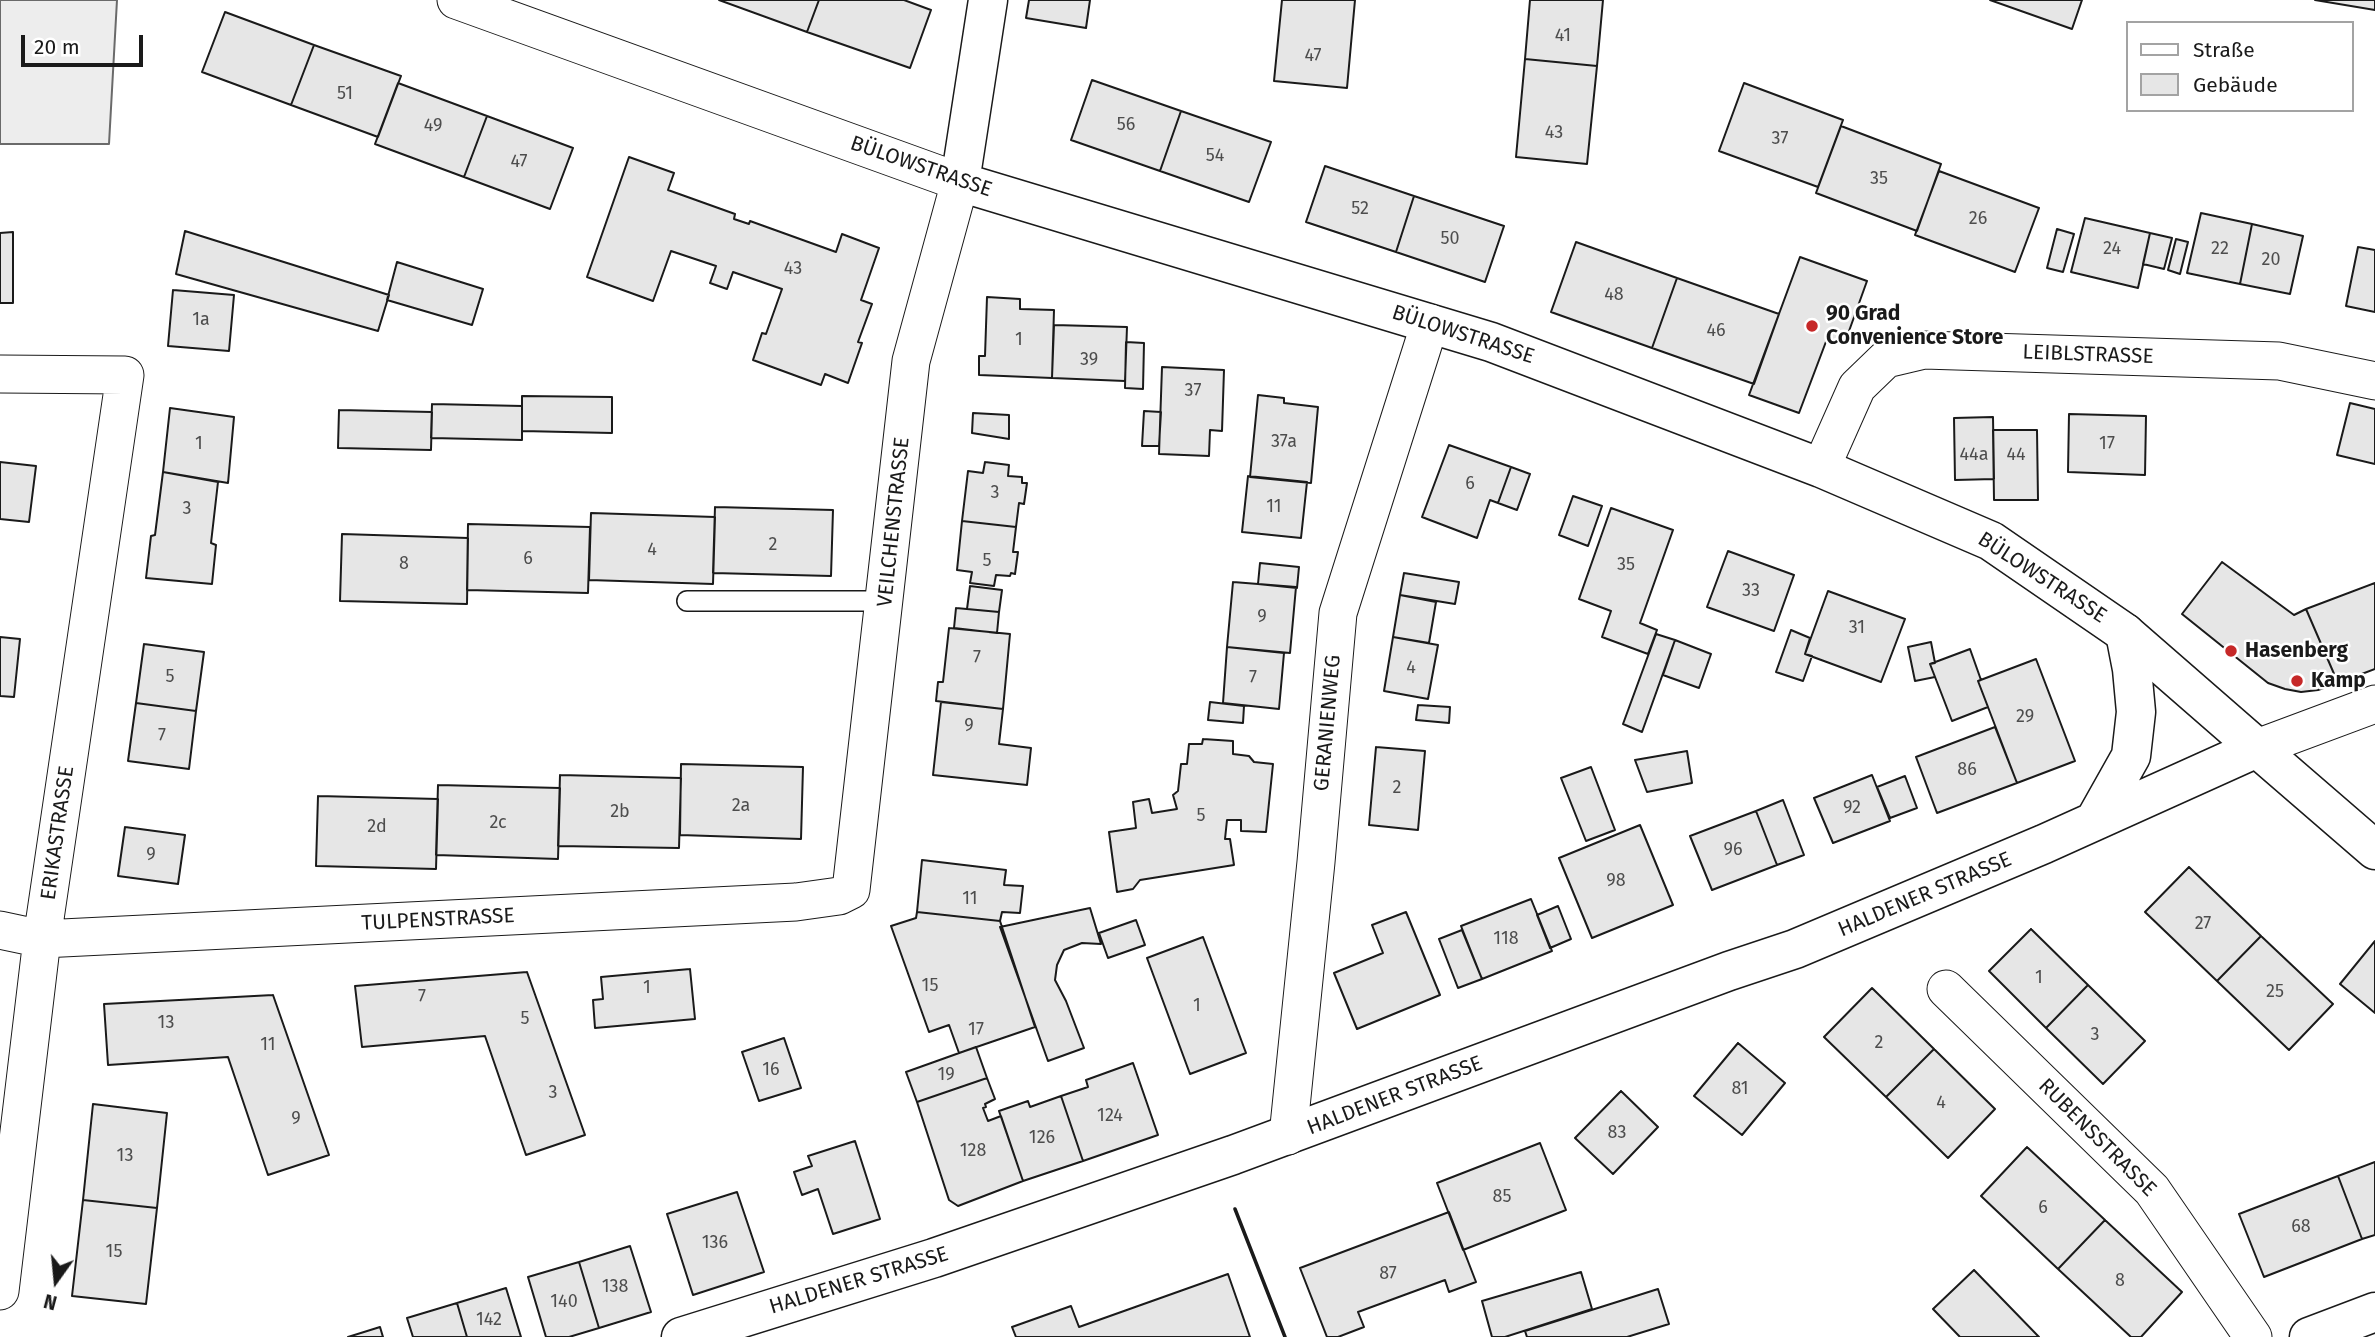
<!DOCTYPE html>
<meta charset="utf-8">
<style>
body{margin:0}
#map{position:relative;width:2375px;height:1337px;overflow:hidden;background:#fff;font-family:"Fira Sans",sans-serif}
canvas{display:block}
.legend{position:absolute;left:2126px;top:21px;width:228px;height:91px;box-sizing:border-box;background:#fff;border:2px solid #a3a3a3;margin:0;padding:9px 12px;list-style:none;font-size:21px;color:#1a1a1a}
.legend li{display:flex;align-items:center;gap:14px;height:35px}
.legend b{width:35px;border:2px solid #a3a3a3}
.north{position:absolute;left:21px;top:1246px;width:70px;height:70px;-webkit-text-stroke:5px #fff;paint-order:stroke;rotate:195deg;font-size:19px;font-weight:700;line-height:28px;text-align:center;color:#1a1a1a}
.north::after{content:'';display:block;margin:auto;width:24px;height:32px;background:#1a1a1a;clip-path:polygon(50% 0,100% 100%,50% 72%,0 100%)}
.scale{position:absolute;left:21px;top:35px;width:122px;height:32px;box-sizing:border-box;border:4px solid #1a1a1a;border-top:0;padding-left:9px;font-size:21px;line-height:24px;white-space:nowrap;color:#1a1a1a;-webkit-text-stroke:5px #fff;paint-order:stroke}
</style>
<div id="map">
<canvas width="2375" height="1337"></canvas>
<ul class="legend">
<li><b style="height:9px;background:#fff"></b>Straße</li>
<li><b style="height:19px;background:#e6e6e6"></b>Gebäude</li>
</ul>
<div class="north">N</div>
<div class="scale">20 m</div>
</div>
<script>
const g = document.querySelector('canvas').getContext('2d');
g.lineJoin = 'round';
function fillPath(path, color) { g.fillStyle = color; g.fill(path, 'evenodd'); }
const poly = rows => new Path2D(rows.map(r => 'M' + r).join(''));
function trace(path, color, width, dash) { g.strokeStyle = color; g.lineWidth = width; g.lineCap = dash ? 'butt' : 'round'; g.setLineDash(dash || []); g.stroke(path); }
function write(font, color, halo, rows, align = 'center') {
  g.font = font + ' "Fira Sans",sans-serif'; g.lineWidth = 5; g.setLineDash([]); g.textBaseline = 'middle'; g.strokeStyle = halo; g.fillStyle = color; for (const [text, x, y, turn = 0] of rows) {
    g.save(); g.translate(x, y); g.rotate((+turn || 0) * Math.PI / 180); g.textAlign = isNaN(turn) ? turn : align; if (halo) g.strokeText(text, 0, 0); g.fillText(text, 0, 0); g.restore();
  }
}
const built = poly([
 [0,0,117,0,109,144,0,144,0,0]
]);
const building = poly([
 [719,0,819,0,807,32,719,0],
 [819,0,904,0,931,10,910,68,807,32,819,0],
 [1029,0,1090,0,1086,28,1026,18,1029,0],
 [1282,0,1355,0,1347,88,1274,81,1282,0],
 [1530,0,1603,0,1597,66,1525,59,1530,0],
 [1990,0,2082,0,2072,29,1990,0],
 [2315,0,2375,0,2375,10,2315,0],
 [225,12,314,45,291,105,202,72,225,12],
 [314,45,401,76,378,137,291,105,314,45],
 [1525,59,1597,66,1587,164,1516,157,1525,59],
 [1092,80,1181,111,1160,171,1071,140,1092,80],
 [398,83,487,116,464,177,375,144,398,83],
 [1744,83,1843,120,1818,187,1719,151,1744,83],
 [1181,111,1271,142,1249,202,1160,171,1181,111],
 [487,116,573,148,550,209,464,177,487,116],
 [1841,126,1941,164,1917,231,1816,193,1841,126],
 [629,157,674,173,668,190,735,214,734,219,749,224,750,221,836,252,842,234,879,248,861,300,872,304,858,342,862,343,848,383,825,374,821,385,753,360,762,333,766,334,782,289,733,272,727,289,710,283,716,266,671,251,653,301,587,277,629,157],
 [1325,166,1414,196,1396,252,1306,222,1325,166],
 [1939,171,2039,208,2015,272,1915,235,1939,171],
 [1414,196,1504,226,1485,282,1396,252,1414,196],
 [2201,213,2252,224,2240,284,2187,273,2201,213],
 [2085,218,2150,233,2138,288,2071,272,2085,218],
 [2252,224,2303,236,2290,294,2240,284,2252,224],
 [2057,229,2074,234,2063,272,2047,268,2057,229],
 [185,231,389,295,378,331,176,274,185,231],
 [13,232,13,303,0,303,0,233,13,232],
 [2150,233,2172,238,2164,269,2143,264,2150,233],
 [2176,239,2188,242,2180,274,2168,270,2176,239],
 [1576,242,1677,278,1652,348,1551,312,1576,242],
 [2358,247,2375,250,2375,312,2346,306,2358,247],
 [1800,257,1867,281,1844,345,1827,339,1799,413,1749,395,1800,257],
 [397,262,483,289,472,325,387,300,397,262],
 [1677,278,1779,314,1754,384,1652,348,1677,278],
 [173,290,234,295,229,351,168,346,173,290],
 [987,297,1020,299,1020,309,1054,310,1052,378,979,375,979,356,985,356,987,297],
 [1054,325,1127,327,1125,381,1052,378,1054,325],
 [1126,342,1144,343,1143,389,1125,388,1126,342],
 [1162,367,1224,370,1222,431,1210,430,1209,456,1159,454,1162,367],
 [1258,395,1284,398,1284,403,1318,407,1311,483,1250,477,1258,395],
 [522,396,612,397,612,433,522,431,522,396],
 [2350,403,2375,409,2375,464,2337,455,2350,403],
 [432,404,522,406,522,440,431,438,432,404],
 [170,408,234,417,228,483,163,472,170,408],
 [339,410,432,412,431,450,338,448,339,410],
 [1144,411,1161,412,1159,446,1142,446,1144,411],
 [973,413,1009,415,1009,439,972,433,973,413],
 [2069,414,2146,416,2145,475,2068,472,2069,414],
 [1993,417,1994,479,1955,480,1954,418,1993,417],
 [1993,430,2037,430,2038,500,1994,500,1993,430],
 [1449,445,1511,467,1498,503,1490,500,1477,538,1422,517,1449,445],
 [0,462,36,466,29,522,0,519,0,462],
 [985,462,1009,465,1008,476,1022,477,1022,483,1027,483,1024,504,1019,503,1016,527,962,521,968,471,983,473,985,462],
 [1511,467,1530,474,1517,510,1498,503,1511,467],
 [163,472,218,482,211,543,216,545,212,584,146,578,151,536,155,535,163,472],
 [1248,476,1307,482,1301,538,1242,532,1248,476],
 [1573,496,1602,506,1588,546,1559,535,1573,496],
 [715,507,833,510,831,576,713,573,715,507],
 [1611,508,1673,530,1640,623,1657,630,1648,654,1602,637,1611,611,1579,599,1611,508],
 [591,513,715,517,713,584,589,580,591,513],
 [962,521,1016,527,1013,552,1018,552,1015,574,1011,573,1010,576,996,575,994,586,970,583,972,572,957,570,962,521],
 [468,524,590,527,588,593,467,590,468,524],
 [342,534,468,538,467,604,340,601,342,534],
 [1728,551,1794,575,1774,631,1707,607,1728,551],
 [2222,562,2294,615,2306,609,2338,683,2318,690,2301,692,2285,689,2268,683,2182,614,2222,562],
 [1260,563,1299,567,1297,588,1258,584,1260,563],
 [1404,573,1459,582,1455,604,1400,595,1404,573],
 [1233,582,1296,587,1290,653,1227,647,1233,582],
 [2375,583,2375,669,2338,683,2306,609,2375,583],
 [970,586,1002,590,999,612,967,609,970,586],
 [1828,591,1905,619,1881,682,1805,654,1828,591],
 [1400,595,1436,602,1429,643,1393,637,1400,595],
 [956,608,999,612,997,633,954,628,956,608],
 [949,628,1010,634,1003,709,936,701,938,682,943,682,949,628],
 [1791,630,1810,638,1805,654,1812,656,1803,681,1776,672,1791,630],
 [1656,634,1675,640,1642,732,1623,724,1656,634],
 [0,637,20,639,14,697,0,696,0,637],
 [1393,637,1438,645,1428,699,1384,691,1393,637],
 [1675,640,1711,654,1699,688,1663,675,1675,640],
 [1931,642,1935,663,1930,664,1935,677,1915,681,1908,647,1931,642],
 [144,644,204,652,196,711,136,703,144,644],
 [1227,647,1284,653,1279,709,1223,703,1227,647],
 [1970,649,1981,680,1978,681,1988,707,1952,721,1930,664,1970,649],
 [2036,659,2075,761,2017,783,1978,681,2036,659],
 [941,702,1003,709,999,744,1031,748,1027,785,933,775,941,702],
 [1210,702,1244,706,1243,723,1208,720,1210,702],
 [136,703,196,711,189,769,128,761,136,703],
 [1418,705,1450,707,1449,723,1416,720,1418,705],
 [1995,727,2017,783,1937,813,1916,757,1995,727],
 [1203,739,1233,741,1233,754,1249,756,1254,762,1273,764,1266,832,1241,831,1241,820,1227,820,1225,839,1230,839,1234,865,1140,880,1133,889,1117,892,1109,832,1136,828,1133,802,1149,799,1152,813,1177,809,1173,795,1178,791,1181,764,1187,764,1189,744,1202,744,1203,739],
 [1376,747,1425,751,1418,830,1369,825,1376,747],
 [1687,751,1692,783,1647,792,1635,760,1687,751],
 [681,764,803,767,801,839,680,835,681,764],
 [1591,767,1615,830,1586,841,1561,778,1591,767],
 [560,775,681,778,679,848,558,846,560,775],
 [1872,775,1890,821,1833,843,1814,798,1872,775],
 [1905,776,1917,808,1890,818,1877,787,1905,776],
 [438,785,560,788,558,859,436,855,438,785],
 [318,796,438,799,436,869,316,866,318,796],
 [1783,800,1804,855,1777,865,1756,811,1783,800],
 [1756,811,1777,865,1712,890,1690,836,1756,811],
 [1640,825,1673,905,1592,938,1559,858,1640,825],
 [125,827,185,835,178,884,118,876,125,827],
 [922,860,1006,870,1004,885,1023,886,1020,913,1002,912,1000,921,917,912,922,860],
 [2189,867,2261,936,2217,981,2145,912,2189,867],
 [1531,899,1552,951,1482,979,1461,926,1531,899],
 [1558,906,1571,939,1550,948,1537,915,1558,906],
 [1090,908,1101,944,1082,943,1064,950,1057,965,1055,980,1066,1001,1084,1048,1048,1061,1000,927,1090,908],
 [917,912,1000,921,1035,1027,959,1053,949,1025,929,1032,891,926,916,918,917,912],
 [1406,912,1440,995,1357,1029,1334,973,1383,953,1372,925,1406,912],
 [1136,920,1145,945,1108,958,1099,933,1136,920],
 [2031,929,2088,985,2046,1028,1989,971,2031,929],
 [1462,930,1482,979,1458,988,1439,939,1462,930],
 [2261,936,2333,1004,2289,1050,2217,981,2261,936],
 [1203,937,1246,1053,1190,1074,1147,958,1203,937],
 [2375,941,2375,1013,2340,984,2375,941],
 [690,969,695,1019,595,1028,593,1000,603,999,601,977,690,969],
 [527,972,585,1135,526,1155,485,1036,362,1047,355,986,527,972],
 [2088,985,2145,1041,2103,1084,2046,1028,2088,985],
 [1872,988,1934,1049,1886,1097,1824,1037,1872,988],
 [273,995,329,1155,268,1175,228,1057,108,1065,104,1004,273,995],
 [784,1038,801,1088,759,1101,742,1052,784,1038],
 [1738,1043,1785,1083,1742,1135,1694,1096,1738,1043],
 [976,1047,987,1078,917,1102,906,1072,976,1047],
 [1934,1049,1995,1109,1948,1158,1886,1097,1934,1049],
 [1133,1063,1158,1135,1083,1161,1061,1096,1088,1087,1086,1080,1133,1063],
 [987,1078,995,1099,985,1104,986,1107,983,1108,988,1121,1001,1116,1023,1181,958,1206,949,1200,917,1102,987,1078],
 [1621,1091,1658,1127,1613,1174,1575,1138,1621,1091],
 [1061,1096,1083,1161,1023,1181,999,1111,1028,1101,1030,1107,1061,1096],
 [93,1104,167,1113,157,1208,83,1200,93,1104],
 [855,1141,880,1219,833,1234,818,1189,802,1195,794,1172,812,1166,808,1156,855,1141],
 [1540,1143,1566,1210,1463,1250,1437,1183,1540,1143],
 [2027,1147,2105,1220,2058,1269,1981,1196,2027,1147],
 [2375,1162,2375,1235,2362,1239,2338,1176,2375,1162],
 [2338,1176,2362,1239,2264,1277,2239,1214,2338,1176],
 [737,1192,764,1272,693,1295,667,1214,737,1192],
 [83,1200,157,1208,146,1304,72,1296,83,1200],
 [1449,1212,1476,1282,1449,1292,1445,1280,1358,1312,1364,1327,1338,1337,1327,1337,1300,1268,1449,1212],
 [2105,1220,2182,1292,2141,1337,2131,1337,2058,1269,2105,1220],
 [630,1246,651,1312,599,1328,579,1262,630,1246],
 [579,1262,599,1328,569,1337,546,1337,528,1277,579,1262],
 [1974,1270,2039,1337,1960,1337,1933,1309,1974,1270],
 [1581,1272,1592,1309,1505,1337,1492,1337,1482,1301,1581,1272],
 [1228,1274,1250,1337,1016,1337,1012,1327,1071,1306,1079,1327,1228,1274],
 [506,1288,521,1337,467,1337,457,1303,506,1288],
 [1658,1289,1669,1324,1627,1337,1527,1337,1525,1331,1658,1289],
 [457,1303,467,1337,413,1337,407,1318,457,1303],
 [380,1327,383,1337,348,1337,380,1327]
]);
const service = poly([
 [687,601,885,601]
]);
const minor = poly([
 [0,374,125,375,42,939,0,1291],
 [1821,468,1857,387,1886,359,1924,350,2279,361,2375,381],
 [2257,748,2375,704],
 [0,930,42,939,796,902,839,896,851,890,911,361,960,182,456,0],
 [1946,989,2152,1190,2253,1337],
 [1288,1136,1316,862,1338,613,1430,323]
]);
const tertiary = poly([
 [988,0,960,182,1491,342,1821,468,1991,541,2125,633,2257,748],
 [2309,1337,2375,1312]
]);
const secondary = poly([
 [2095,820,2131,756,2136,712,2132,669,2125,633],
 [681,1337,934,1258,1233,1155,1729,971,1795,949,2044,844,2257,748,2375,850]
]);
const wall = poly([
 [1235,1209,1285,1337]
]);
const markers = [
 [1812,326,7,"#c62828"],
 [2231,651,7,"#c62828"],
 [2297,681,7,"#c62828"]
];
const numberNames = [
 ["41",1563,36],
 ["47",1313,56],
 ["51",345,94],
 ["56",1126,125],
 ["49",433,126],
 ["43",1554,133],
 ["37",1780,139],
 ["54",1215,156],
 ["47",519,162],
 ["35",1879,179],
 ["52",1360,209],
 ["26",1978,219],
 ["50",1450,239],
 ["24",2112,249],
 ["22",2220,249],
 ["20",2271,260],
 ["43",793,269],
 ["48",1614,295],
 ["1a",201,320],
 ["46",1716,331],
 ["1",1019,340],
 ["39",1089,360],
 ["37",1193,391],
 ["37a",1284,442],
 ["1",199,444],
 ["17",2107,444],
 ["44a",1974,455],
 ["44",2016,455],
 ["6",1470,484],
 ["3",995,493],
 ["11",1274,507],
 ["3",187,509],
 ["2",773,545],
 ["4",652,550],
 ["6",528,559],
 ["5",987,561],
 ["8",404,564],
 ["35",1626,565],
 ["33",1751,591],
 ["9",1262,617],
 ["31",1857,628],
 ["7",977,658],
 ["4",1411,668],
 ["5",170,677],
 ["7",1253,678],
 ["29",2025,717],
 ["9",969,726],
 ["7",162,736],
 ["86",1967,770],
 ["2",1397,788],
 ["2a",741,806],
 ["92",1852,808],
 ["2b",620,812],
 ["5",1201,816],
 ["2c",498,823],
 ["2d",377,827],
 ["96",1733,850],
 ["9",151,855],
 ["98",1616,881],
 ["11",970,899],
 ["27",2203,924],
 ["118",1506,939],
 ["1",2039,978],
 ["15",930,986],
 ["1",647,988],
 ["25",2275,992],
 ["7",422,997],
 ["1",1197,1006],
 ["5",525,1019],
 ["13",166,1023],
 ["17",976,1030],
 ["3",2095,1035],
 ["2",1879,1043],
 ["11",268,1045],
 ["16",771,1070],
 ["19",946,1075],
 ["81",1740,1089],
 ["3",553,1093],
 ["4",1941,1103],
 ["124",1110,1116],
 ["9",296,1119],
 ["83",1617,1133],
 ["126",1042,1138],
 ["128",973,1151],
 ["13",125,1156],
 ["85",1502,1197],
 ["6",2043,1208],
 ["68",2301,1227],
 ["136",715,1243],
 ["15",114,1252],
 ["87",1388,1274],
 ["8",2120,1281],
 ["138",615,1287],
 ["140",564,1302],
 ["142",489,1320]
];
const streetNames = [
 ["BÜLOWSTRASSE",921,167,19],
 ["BÜLOWSTRASSE",1463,335,18],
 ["LEIBLSTRASSE",2088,355,2],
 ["VEILCHENSTRASSE",894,522,-84],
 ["BÜLOWSTRASSE",2042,578,33],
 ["GERANIENWEG",1328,723,-85],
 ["ERIKASTRASSE",58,833,-82],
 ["HALDENER STRASSE",1925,895,-23],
 ["TULPENSTRASSE",438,920,-3],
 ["HALDENER STRASSE",1395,1096,-21],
 ["RUBENSSTRASSE",2097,1138,45],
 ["HALDENER STRASSE",859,1281,-17]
];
const poiNames = [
 ["90 Grad",1826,314],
 ["Convenience Store",1826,338],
 ["Hasenberg",2245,651],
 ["Kamp",2311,681]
];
fillPath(built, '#ededed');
trace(built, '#6a6a6a', 2);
fillPath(building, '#e6e6e6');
trace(building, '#1a1a1a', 2);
trace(service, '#1a1a1a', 22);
trace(minor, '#1a1a1a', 39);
trace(tertiary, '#1a1a1a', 41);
trace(secondary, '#1a1a1a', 41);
trace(service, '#fff', 19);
trace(minor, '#fff', 37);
trace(tertiary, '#fff', 38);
trace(secondary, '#fff', 38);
trace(wall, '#1a1a1a', 3.5);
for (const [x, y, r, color] of markers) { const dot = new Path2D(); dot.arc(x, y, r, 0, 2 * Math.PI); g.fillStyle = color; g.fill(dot); trace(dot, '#fff', 2.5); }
write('18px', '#4d4d4d', null, numberNames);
write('21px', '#1a1a1a', '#fff', streetNames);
write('bold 21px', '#1a1a1a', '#fff', poiNames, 'left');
</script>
